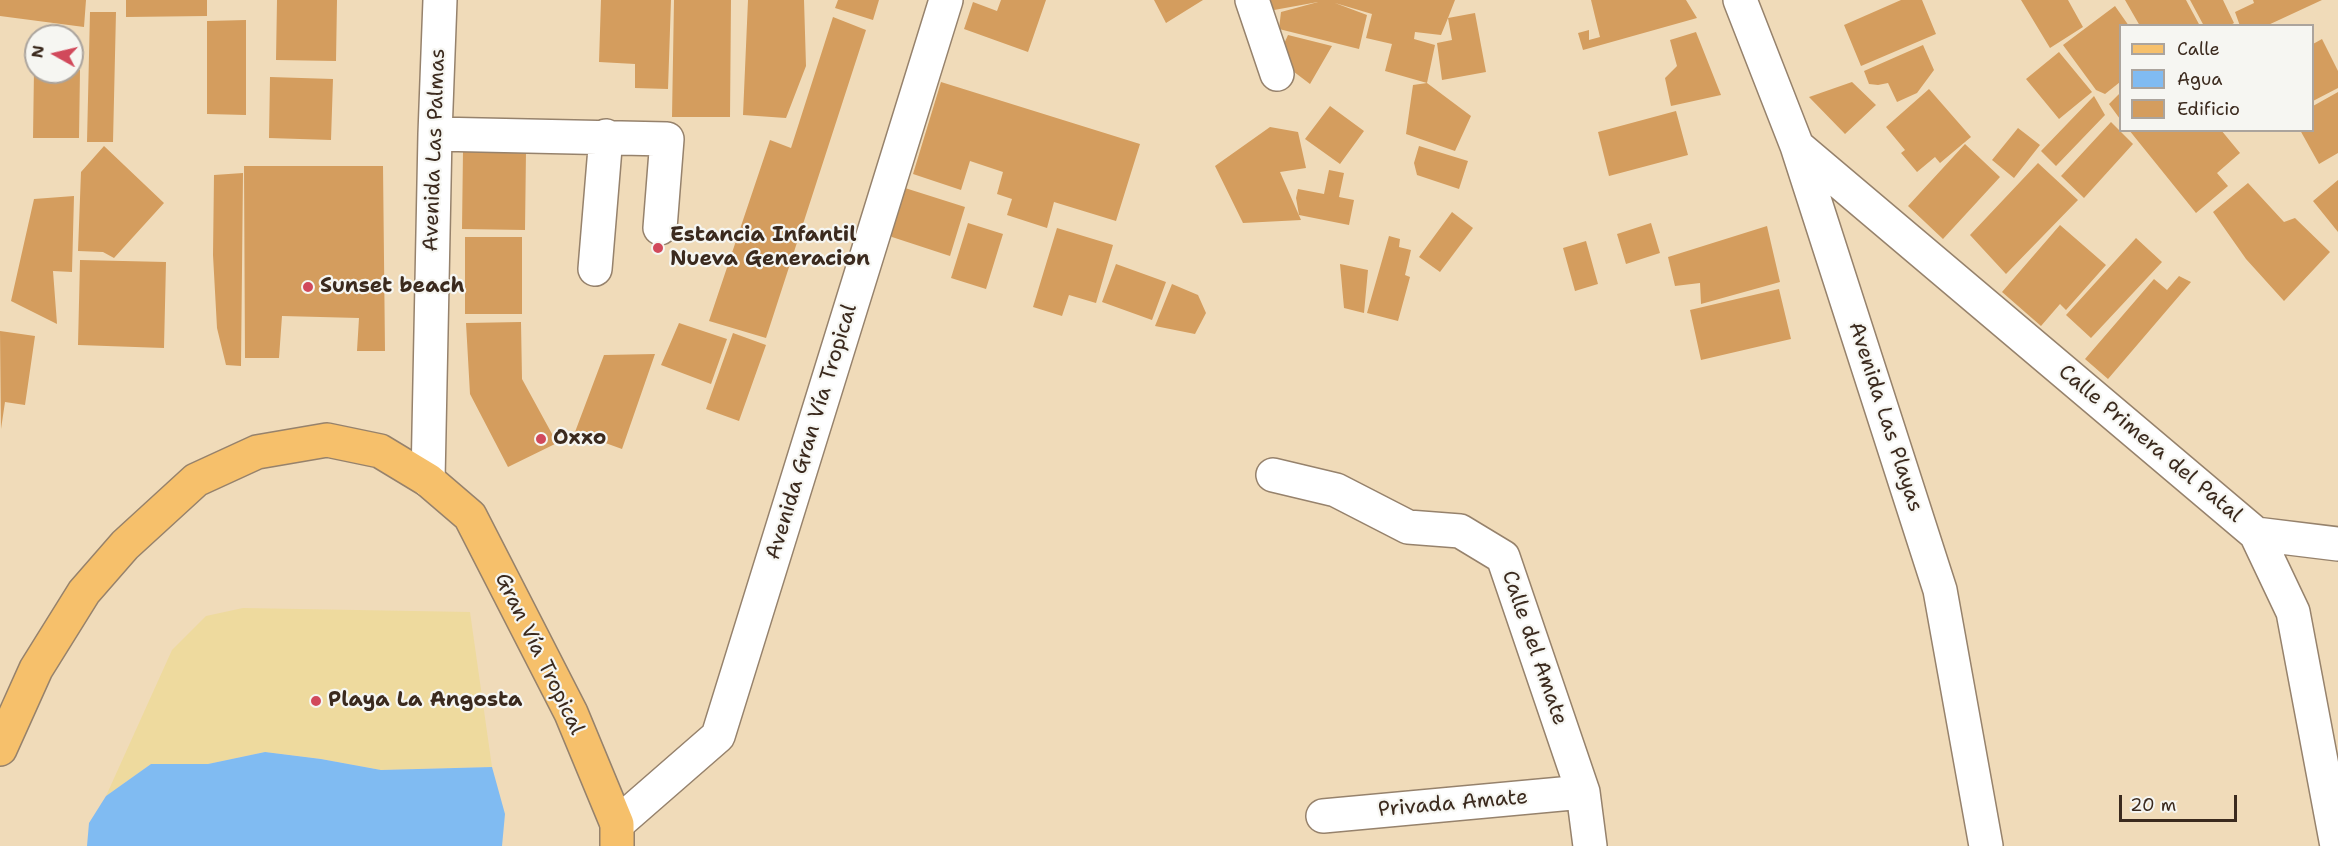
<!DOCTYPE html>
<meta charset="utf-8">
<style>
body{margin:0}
#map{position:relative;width:2338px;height:846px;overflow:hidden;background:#f0dbb9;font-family:"Shantell Sans",sans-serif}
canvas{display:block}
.legend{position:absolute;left:2119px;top:24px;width:195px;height:108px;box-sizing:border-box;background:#f6f6f2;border:2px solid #aba49d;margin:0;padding:8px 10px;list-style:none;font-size:18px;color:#3b2a1e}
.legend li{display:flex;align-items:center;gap:12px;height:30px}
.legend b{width:30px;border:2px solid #aba49d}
.north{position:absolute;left:24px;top:24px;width:60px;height:60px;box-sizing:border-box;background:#f6f6f2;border:2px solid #aba49d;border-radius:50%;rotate:278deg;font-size:16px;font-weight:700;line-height:24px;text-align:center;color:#3b2a1e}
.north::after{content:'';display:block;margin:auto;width:21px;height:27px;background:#d1495b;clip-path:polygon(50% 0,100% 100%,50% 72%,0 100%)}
.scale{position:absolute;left:2119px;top:795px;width:118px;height:27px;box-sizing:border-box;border:3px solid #3b2a1e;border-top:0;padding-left:8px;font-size:18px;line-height:21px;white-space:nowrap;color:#3b2a1e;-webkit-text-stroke:4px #f6f6f2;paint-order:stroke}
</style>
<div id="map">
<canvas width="2338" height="846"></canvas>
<ul class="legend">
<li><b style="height:8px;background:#f6c06b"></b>Calle</li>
<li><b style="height:16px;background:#80bbf2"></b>Agua</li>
<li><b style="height:16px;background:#d49d5e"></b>Edificio</li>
</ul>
<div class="north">N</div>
<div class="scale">20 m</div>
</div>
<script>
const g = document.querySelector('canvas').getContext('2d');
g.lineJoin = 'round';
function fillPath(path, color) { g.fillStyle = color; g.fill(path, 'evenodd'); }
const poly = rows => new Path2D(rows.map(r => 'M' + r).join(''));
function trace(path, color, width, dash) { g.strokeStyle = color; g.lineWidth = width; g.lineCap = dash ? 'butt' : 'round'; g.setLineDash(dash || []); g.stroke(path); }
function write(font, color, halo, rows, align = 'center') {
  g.font = font + ' "Shantell Sans",sans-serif'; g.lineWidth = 4.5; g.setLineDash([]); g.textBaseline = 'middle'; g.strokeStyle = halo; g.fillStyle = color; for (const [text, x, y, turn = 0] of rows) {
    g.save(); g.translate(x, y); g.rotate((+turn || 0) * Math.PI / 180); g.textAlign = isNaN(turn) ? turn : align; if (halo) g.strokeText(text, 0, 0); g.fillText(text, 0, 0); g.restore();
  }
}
const sand = poly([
 [243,608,470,612,492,767,381,770,321,759,265,752,208,764,151,764,106,796,172,650,206,616]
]);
const water = poly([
 [265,752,321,759,381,770,492,767,505,814,502,846,87,846,89,823,106,796,151,764,208,764]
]);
const building = poly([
 [0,0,86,0,84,27,0,16],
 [126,0,207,0,207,16,126,17],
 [277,0,337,0,336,61,276,60],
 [601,0,671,0,668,89,635,88,635,64,599,62],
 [674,0,731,0,730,117,672,117],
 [748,0,804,0,806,66,786,118,743,115],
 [838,0,879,0,873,20,835,8],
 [1001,0,1046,0,1028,52,964,29,973,2,997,11],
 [1154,0,1203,0,1166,23],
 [1260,0,1455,0,1448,18,1475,13,1486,72,1442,80,1437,43,1452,40,1448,18,1441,35,1415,32,1414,39,1435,45,1427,83,1385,71,1392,44,1366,38,1372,14,1335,3,1367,15,1359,49,1279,29,1281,12,1318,2,1263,12],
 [1591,0,1686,0,1697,18,1583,50,1578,33,1589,30,1589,40,1600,37],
 [1901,0,1922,0,1936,34,1861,66,1844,25],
 [2021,0,2068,0,2083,27,2050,48],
 [2125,0,2186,0,2200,26,2140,26],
 [2190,0,2223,0,2234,23,2229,26,2204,26],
 [2253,0,2322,0,2266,26,2240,26,2235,12,2254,3],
 [2115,6,2129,26,2120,26,2120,82,2105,94,2096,90,2063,45],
 [90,12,116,12,113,142,87,142],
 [833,17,866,30,766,338,709,321,770,140,791,148],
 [246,20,246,115,207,114,207,21],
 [1696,32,1721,95,1671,106,1665,78,1677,66,1670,40],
 [1288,35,1332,46,1310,84,1277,59],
 [2322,39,2338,71,2338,88,2313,101,2313,44],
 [1923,45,1934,70,1917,93,1897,102,1888,83,1878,85,1869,84,1864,71],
 [2059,52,2092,92,2059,119,2026,79],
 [34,70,36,72,80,70,79,138,33,138],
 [270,77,333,79,331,140,269,138],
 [941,82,1140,144,1116,221,1054,202,1047,228,1007,215,1012,199,997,194,1003,172,970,161,961,190,913,174],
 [1852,82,1876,105,1845,134,1809,97],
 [1427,83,1471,116,1455,151,1406,134,1413,85],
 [1929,89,1971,137,1940,163,1935,157,1917,172,1901,153,1905,150,1886,127],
 [2338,92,2338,153,2319,164,2300,130,2313,130,2313,106],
 [2120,93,2120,119,2109,104],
 [2094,96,2105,115,2056,166,2041,151],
 [1330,106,1364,131,1340,164,1305,139],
 [1676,111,1688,155,1609,176,1598,132],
 [2111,122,2133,144,2084,198,2061,176],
 [1270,127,1298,132,1306,168,1280,172,1301,220,1243,223,1215,166],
 [2018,128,2040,145,2014,178,1992,160],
 [2129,130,2221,130,2240,153,2217,173,2228,186,2196,213],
 [1965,144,2000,177,1943,239,1908,206],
 [104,146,164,203,114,258,103,252,78,251,81,172],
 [1419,146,1468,161,1459,189,1417,175,1414,163],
 [463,151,526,151,525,230,462,229],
 [2038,163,2078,200,2006,274,1970,235],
 [244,166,383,166,385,351,357,351,359,318,282,316,279,358,245,358],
 [1329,170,1344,173,1339,197,1354,200,1349,225,1299,215,1296,198,1298,189,1324,194],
 [243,173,241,366,226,365,217,328,213,255,214,175],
 [2338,180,2338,232,2313,201],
 [2248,183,2284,222,2295,218,2330,252,2284,301,2246,259,2213,212],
 [905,188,965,207,950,256,892,237,887,231],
 [74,196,72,272,53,271,57,324,11,301,34,199],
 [1452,212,1473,228,1440,272,1419,257],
 [968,223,1003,234,986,289,951,278],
 [1651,223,1660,253,1626,264,1617,234],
 [2060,225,2106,265,2066,310,2060,304,2041,326,2002,292],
 [1767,226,1780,282,1701,304,1700,283,1675,286,1668,257],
 [1057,228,1113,245,1096,303,1069,295,1062,316,1033,307],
 [1389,236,1400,239,1399,247,1411,250,1405,275,1410,277,1398,321,1367,313],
 [465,237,522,237,522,314,465,314],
 [2136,238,2162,262,2091,338,2066,315],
 [1586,241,1598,284,1575,291,1563,248],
 [80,260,166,262,164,348,78,345],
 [1116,264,1166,282,1152,320,1102,302],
 [1340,264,1368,270,1364,313,1344,308],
 [2179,276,2191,282,2108,379,2085,359,2154,279,2167,290],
 [1172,284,1198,295,1206,313,1195,334,1155,326],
 [1779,289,1791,339,1701,360,1690,310],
 [521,322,522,379,557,443,508,467,470,394,466,323],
 [679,323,727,339,711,384,661,365],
 [0,331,35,336,25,405,5,402,1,429],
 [733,333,766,345,739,421,706,409],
 [655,354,622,449,575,432,604,355]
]);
const minor = poly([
 [1252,0,1277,74],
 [1740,0,1797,146,1940,590,1986,846],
 [435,134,667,139,660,228],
 [1797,146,2256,534,2293,612,2337,846],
 [595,269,606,136],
 [1273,475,1336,490,1408,527,1460,531,1503,557,1583,792,1590,846],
 [428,480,435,134,440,0],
 [2256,534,2338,544],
 [1323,816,1583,792],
 [617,824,718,736,946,0]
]);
const major = poly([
 [0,749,36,669,84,592,125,545,196,480,257,452,327,440,380,451,428,480,470,516,571,713,617,824,617,846]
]);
const markers = [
 [658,248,6,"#d1495b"],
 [308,287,6,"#d1495b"],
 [541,439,6,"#d1495b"],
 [316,701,6,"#d1495b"]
];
const streetNames = [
 ["Avenida Las Palmas",435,150,-88],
 ["Avenida Las Playas",1885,417,72],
 ["Avenida Gran Vía Tropical",812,432,-73],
 ["Calle Primera del Patal",2150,444,40],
 ["Calle del Amate",1534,648,71],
 ["Gran Vía Tropical",539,654,64],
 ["Privada Amate",1453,804,-5]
];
const poiNames = [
 ["Estancia Infantil",670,236],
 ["Nueva Generacion",670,260],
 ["Sunset beach",320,287],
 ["Oxxo",553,439],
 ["Playa La Angosta",328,701]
];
fillPath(sand, '#eeda9e');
fillPath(water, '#80bbf2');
fillPath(building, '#d49d5e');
trace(minor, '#96826c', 36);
trace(major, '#96826c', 36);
trace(minor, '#fff', 33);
trace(major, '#f6c06b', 33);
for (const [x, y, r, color] of markers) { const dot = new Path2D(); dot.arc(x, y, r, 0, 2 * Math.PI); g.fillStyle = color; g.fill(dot); trace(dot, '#f6f6f2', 2); }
write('21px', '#3b2a1e', '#f6f6f2', streetNames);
write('bold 21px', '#3b2a1e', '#f6f6f2', poiNames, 'left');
</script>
